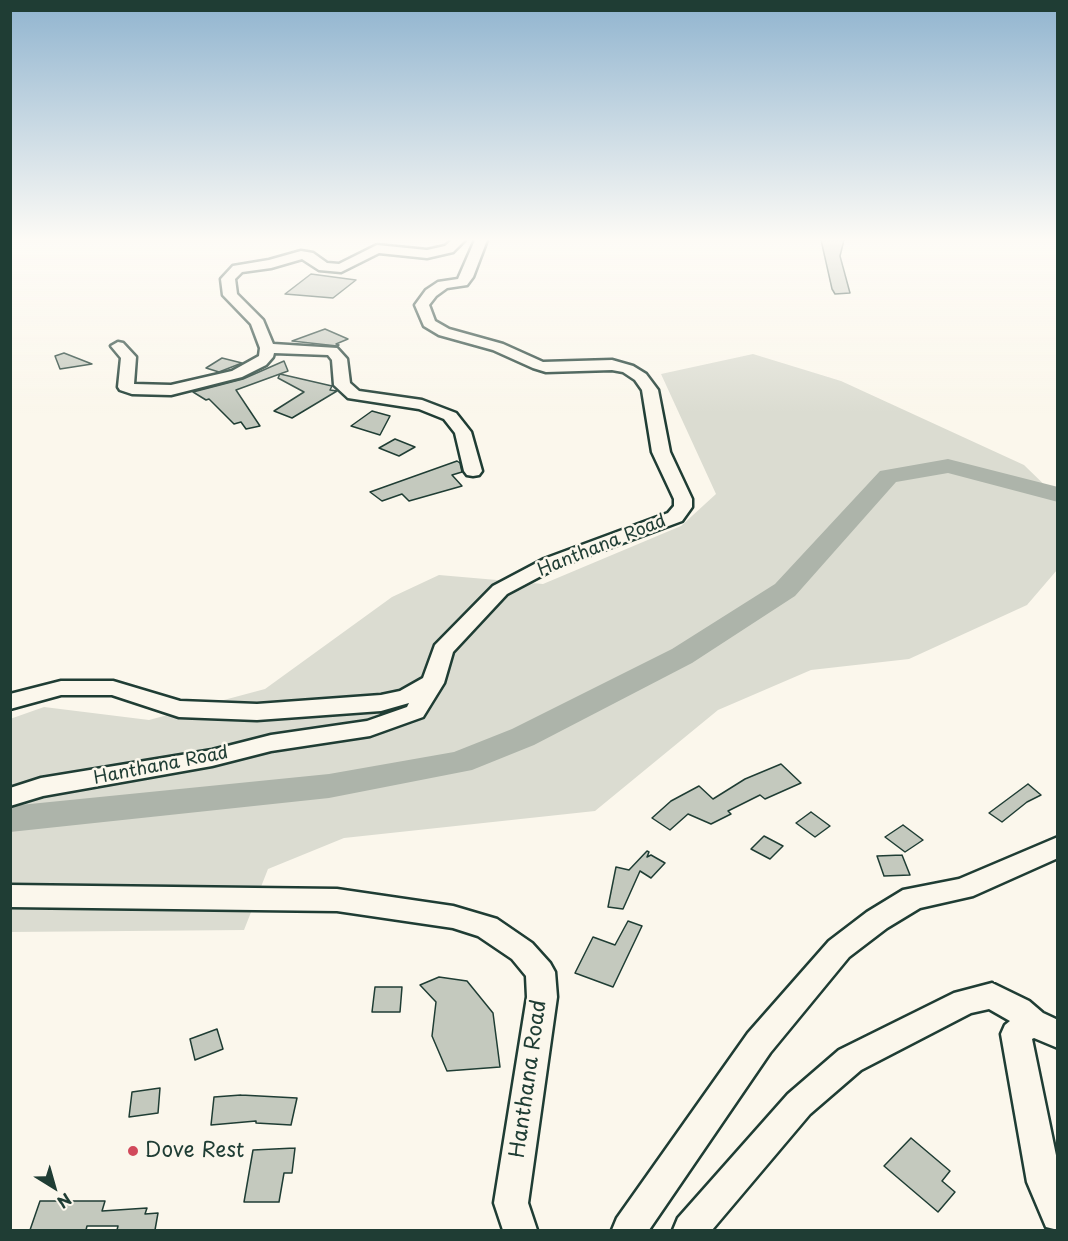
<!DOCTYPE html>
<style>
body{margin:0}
#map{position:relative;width:1068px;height:1241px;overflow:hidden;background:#fbf7ec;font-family:"Playpen Sans",sans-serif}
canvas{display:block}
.frame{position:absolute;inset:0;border:12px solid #1f3d34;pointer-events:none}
.north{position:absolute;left:24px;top:1157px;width:60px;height:60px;-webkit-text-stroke:4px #fbf7ec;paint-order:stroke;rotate:143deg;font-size:16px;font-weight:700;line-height:24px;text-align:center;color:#1f3d34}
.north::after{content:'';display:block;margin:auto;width:21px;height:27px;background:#1f3d34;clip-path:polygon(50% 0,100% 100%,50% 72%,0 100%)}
</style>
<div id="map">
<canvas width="1068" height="1241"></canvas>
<div class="frame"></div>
<div class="north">N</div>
</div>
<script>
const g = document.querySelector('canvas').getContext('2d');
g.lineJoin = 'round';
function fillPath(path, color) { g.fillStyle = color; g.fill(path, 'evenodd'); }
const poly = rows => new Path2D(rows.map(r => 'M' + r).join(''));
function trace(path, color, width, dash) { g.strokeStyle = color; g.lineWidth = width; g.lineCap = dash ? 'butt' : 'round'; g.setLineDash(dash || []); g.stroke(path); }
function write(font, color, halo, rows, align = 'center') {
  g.font = font + ' "Playpen Sans",sans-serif'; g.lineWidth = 5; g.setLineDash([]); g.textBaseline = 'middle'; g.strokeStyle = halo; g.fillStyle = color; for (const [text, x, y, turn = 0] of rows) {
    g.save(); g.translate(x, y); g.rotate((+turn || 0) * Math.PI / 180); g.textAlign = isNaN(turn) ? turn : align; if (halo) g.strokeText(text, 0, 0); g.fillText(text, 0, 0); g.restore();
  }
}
const green = poly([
 [753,354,841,381,1024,465,1057,497,1057,570,1027,605,909,659,811,670,718,710,595,811,344,838,268,869,244,930,11,932,10,719,44,707,149,720,265,689,392,597,439,575,543,584,681,526,716,494,661,374]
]);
const river = poly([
 [948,459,1058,487,1058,502,948,473,896,482,795,596,692,663,534,745,472,770,329,798,10,832,10,806,329,774,454,752,512,729,672,649,775,584,880,471,948,459]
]);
const building = poly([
 [821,240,844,240,840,256,850,293,835,294,832,289,821,240],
 [311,274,356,280,333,298,285,294,311,274],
 [325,329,348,339,336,344,339,345,337,346,292,341,325,329],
 [64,353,92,364,60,369,55,356,64,353],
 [222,358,242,363,219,372,206,368,222,358],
 [284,361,288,371,236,390,260,426,246,429,241,422,234,424,209,399,206,400,193,392,243,379,284,361],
 [280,374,332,386,330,390,337,391,292,418,274,411,304,392,278,378,280,374],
 [372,411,390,416,380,435,351,426,372,411],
 [395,439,415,447,399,456,379,448,395,439],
 [457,461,460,463,462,472,452,475,462,486,409,501,402,494,382,501,370,492,457,461],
 [781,764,801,783,765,799,760,795,728,811,731,814,711,824,688,814,670,830,652,818,671,801,699,786,713,799,745,779,781,764],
 [1028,784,1041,795,1027,802,1002,822,989,813,1028,784],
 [811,812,830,826,815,837,796,823,811,812],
 [903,825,923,840,905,852,885,837,903,825],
 [764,836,783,846,770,859,751,849,764,836],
 [647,851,649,852,647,857,651,855,665,863,651,878,640,871,623,909,608,907,616,867,629,870,647,851],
 [902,855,910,875,884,876,877,856,902,855],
 [628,921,642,926,613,987,575,973,593,937,615,945,628,921],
 [439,977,467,981,493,1013,500,1067,447,1071,432,1036,436,1002,420,985,439,977],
 [375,987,402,987,400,1012,372,1012,375,987],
 [217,1029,223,1049,195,1060,190,1039,217,1029],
 [160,1088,158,1113,129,1117,132,1092,160,1088],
 [241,1095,297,1098,291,1125,256,1123,256,1121,211,1125,214,1097,241,1095],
 [911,1138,950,1171,942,1181,955,1192,938,1212,884,1166,911,1138],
 [295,1148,292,1173,284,1173,279,1202,244,1202,253,1150,295,1148],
 [40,1201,105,1201,102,1211,147,1208,145,1214,158,1213,155,1230,117,1230,118,1226,87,1226,86,1230,30,1230,40,1201]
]);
const minor = poly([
 [452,240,465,240,453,252,427,258,379,253,341,272,319,270,302,259,271,268,242,272,235,279,237,294,263,320,273,344,337,348,347,359,350,383,359,391,422,400,456,413,471,432,482,471,479,475,473,476,467,475,464,471,455,433,444,419,419,409,348,398,334,385,332,360,328,355,274,353,273,357,266,365,242,377,171,395,132,394,120,390,118,387,121,358,111,346,118,342,123,343,136,357,134,384,171,385,232,371,259,356,260,348,251,324,223,295,221,279,233,266,269,260,301,251,313,253,327,263,339,264,377,245,427,250,445,246,452,240],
 [475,240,487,240,473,277,467,285,447,288,436,296,429,305,435,321,449,329,503,344,543,362,612,360,633,366,646,374,658,390,670,452,692,499,692,507,682,521,558,567,507,594,453,652,444,683,423,717,370,736,271,751,212,766,43,796,10,806,10,788,41,778,212,750,271,735,367,721,407,707,409,703,381,711,257,720,179,717,112,695,61,695,10,709,10,694,61,681,113,681,180,701,257,704,381,695,400,691,423,678,435,645,493,586,544,559,668,513,674,506,674,499,652,452,642,390,635,380,623,372,612,370,546,372,533,368,493,350,439,335,424,326,415,305,426,290,438,282,458,279,475,240],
 [1058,837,1058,858,973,896,920,908,887,928,849,957,770,1053,649,1230,612,1230,617,1218,748,1033,829,941,867,912,903,890,959,879,1058,837],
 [10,885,337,889,453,906,497,919,532,943,550,963,555,972,557,997,528,1203,537,1230,503,1230,494,1203,527,997,526,976,512,959,478,936,453,928,337,911,10,907,10,885],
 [992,983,1029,1001,1043,1013,1058,1020,1058,1048,1034,1038,1032,1039,1058,1165,1058,1230,1046,1227,1027,1182,1001,1034,1005,1025,1010,1021,989,1009,971,1013,861,1070,810,1114,712,1230,673,1230,678,1218,788,1094,839,1050,954,993,992,983]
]);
const markers = [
 [133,1151,6,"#d1495b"]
];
const streetNames = [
 ["Hanthana Road",602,546,-22],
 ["Hanthana Road",161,766,-11]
];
const nearStreetnames = [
 ["Hanthana Road",529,1079,-82]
];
const nearPoinames = [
 ["Dove Rest",145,1151]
];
fillPath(green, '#dbdcd1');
fillPath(river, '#adb4aa');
fillPath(building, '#c4c9be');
trace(building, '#1f3d34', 1.5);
trace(minor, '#1f3d34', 5);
fillPath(minor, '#fbf7ec');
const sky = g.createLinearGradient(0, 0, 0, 413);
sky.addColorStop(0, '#90b4cf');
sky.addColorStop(0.58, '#fdfbf6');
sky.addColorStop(1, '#fdfbf600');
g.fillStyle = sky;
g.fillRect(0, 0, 1068, 413);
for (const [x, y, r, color] of markers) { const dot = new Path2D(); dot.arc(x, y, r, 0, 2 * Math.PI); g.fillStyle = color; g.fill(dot); trace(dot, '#fbf7ec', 2); }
write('18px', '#1f3d34', '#fbf7ec', streetNames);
write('21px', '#1f3d34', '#fbf7ec', nearStreetnames);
write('21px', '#1f3d34', '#fbf7ec', nearPoinames, 'left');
</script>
